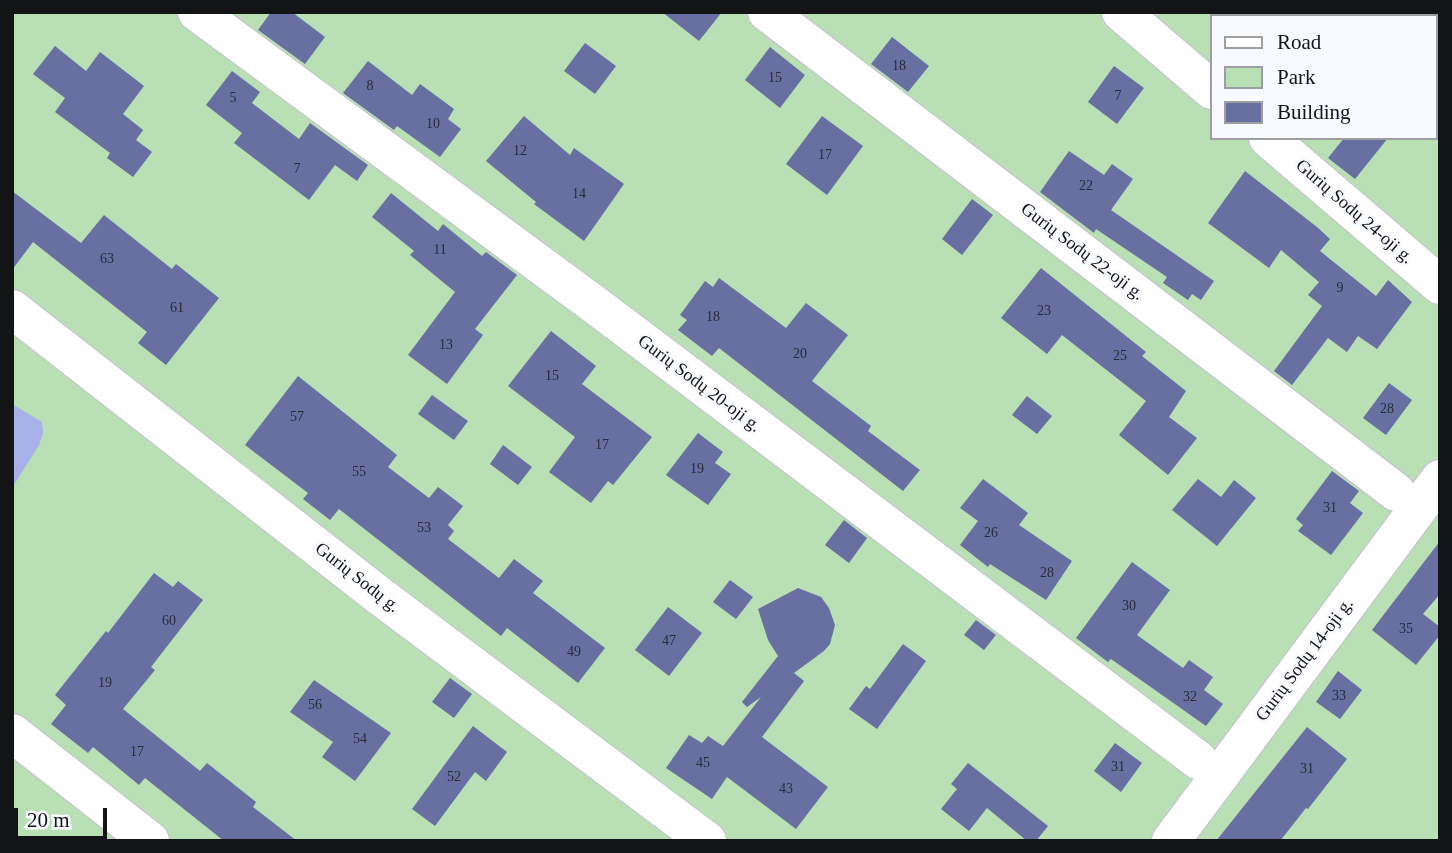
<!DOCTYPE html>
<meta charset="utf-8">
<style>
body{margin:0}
#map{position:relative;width:1452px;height:853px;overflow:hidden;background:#f9faff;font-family:Georgia,serif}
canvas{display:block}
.frame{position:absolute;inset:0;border:14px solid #131416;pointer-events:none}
.legend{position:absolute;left:1210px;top:14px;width:228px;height:126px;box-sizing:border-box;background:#f9faff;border:2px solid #9d9ea2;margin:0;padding:9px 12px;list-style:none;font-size:21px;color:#131416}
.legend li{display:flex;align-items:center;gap:14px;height:35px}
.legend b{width:35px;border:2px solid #9d9ea2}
.scale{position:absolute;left:14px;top:808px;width:93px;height:32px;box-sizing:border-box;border:4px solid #131416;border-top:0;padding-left:9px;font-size:21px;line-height:24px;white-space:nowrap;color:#131416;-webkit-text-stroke:5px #f9faff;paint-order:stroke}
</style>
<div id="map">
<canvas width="1452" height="853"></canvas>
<div class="frame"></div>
<ul class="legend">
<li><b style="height:9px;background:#fff"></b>Road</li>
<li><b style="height:19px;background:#b9dfb4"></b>Park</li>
<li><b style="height:19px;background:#6770a1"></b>Building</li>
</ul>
<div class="scale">20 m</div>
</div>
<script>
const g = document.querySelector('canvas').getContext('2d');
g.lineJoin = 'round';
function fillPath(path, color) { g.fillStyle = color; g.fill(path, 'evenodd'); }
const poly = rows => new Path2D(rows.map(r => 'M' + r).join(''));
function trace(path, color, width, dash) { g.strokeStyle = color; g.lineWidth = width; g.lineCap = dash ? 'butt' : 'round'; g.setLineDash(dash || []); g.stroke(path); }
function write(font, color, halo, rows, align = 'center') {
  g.font = font + ' Georgia,serif'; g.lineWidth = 6; g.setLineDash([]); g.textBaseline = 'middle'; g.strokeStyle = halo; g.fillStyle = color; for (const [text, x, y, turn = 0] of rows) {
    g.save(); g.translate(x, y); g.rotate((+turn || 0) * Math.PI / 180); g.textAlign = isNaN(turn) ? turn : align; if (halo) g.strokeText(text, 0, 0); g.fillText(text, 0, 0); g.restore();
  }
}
const green = poly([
 [12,12,1440,12,1440,841,12,841],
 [1212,16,1436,16,1436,138,1212,138]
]);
const water = poly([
 [12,404,42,422,43,433,39,445,12,488]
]);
const building = poly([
 [271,12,292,12,325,37,305,64,258,30],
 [662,12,722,12,699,41],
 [892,37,929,66,908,92,871,64],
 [585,43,616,66,595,94,564,71],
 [55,46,86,71,100,52,144,86,123,114,143,130,136,140,152,152,133,177,107,158,110,153,55,112,65,98,33,74],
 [770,47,805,75,780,108,745,80],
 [368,61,412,95,420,84,454,109,448,119,461,129,440,157,397,126,394,130,343,93],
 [1114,66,1144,88,1117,124,1088,102],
 [232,71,260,92,252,103,299,139,310,123,368,165,357,181,335,165,309,200,234,143,242,133,206,105],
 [524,116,570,155,574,148,624,184,584,241,534,204,536,202,486,161],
 [822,116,863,146,827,195,786,164],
 [1344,138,1388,138,1355,179,1328,158],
 [1069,151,1104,175,1112,164,1133,179,1111,210,1214,281,1201,300,1192,294,1188,300,1163,283,1167,277,1096,229,1094,233,1040,192],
 [1245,171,1317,227,1330,239,1320,251,1376,296,1388,280,1412,302,1377,349,1358,336,1347,352,1328,338,1292,385,1274,371,1322,306,1308,295,1319,282,1281,250,1269,268,1208,223],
 [12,191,81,243,104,215,172,269,176,264,219,298,166,365,138,343,147,332,33,242,12,270],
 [391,193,438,231,443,224,482,256,486,252,517,275,475,329,483,335,447,384,408,355,455,292,410,255,414,251,372,217],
 [972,199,993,215,962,255,942,239],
 [1041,268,1146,352,1142,356,1186,391,1169,417,1197,438,1168,475,1119,435,1146,401,1062,335,1047,354,1001,318],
 [719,278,786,328,806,303,848,335,812,381,871,426,868,431,920,470,903,491,719,348,712,356,678,330,687,320,680,315,705,281,713,287],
 [551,331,596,366,582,384,652,437,613,485,608,481,591,503,549,472,575,437,508,386],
 [298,376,397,455,388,467,429,498,438,487,463,506,448,525,454,531,448,539,499,578,514,559,543,581,533,593,605,648,578,683,507,628,501,636,339,509,330,520,303,499,308,493,245,445],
 [1389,383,1412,400,1386,435,1363,418],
 [432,395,468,421,454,440,418,414],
 [1027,396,1052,416,1037,434,1012,415],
 [698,433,723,452,715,463,731,474,708,505,666,475],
 [503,445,532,467,518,485,490,464],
 [1332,471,1359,491,1350,503,1363,513,1331,555,1298,531,1303,525,1296,519],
 [983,479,1028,513,1019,525,1072,561,1046,600,990,564,988,567,960,545,978,521,960,508],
 [1198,479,1221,497,1234,480,1256,498,1217,546,1172,510],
 [844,520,867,538,849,563,825,545],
 [1440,541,1440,594,1423,614,1440,627,1440,635,1416,665,1372,630],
 [1132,562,1170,590,1137,635,1183,668,1189,660,1213,677,1204,690,1223,704,1206,726,1111,659,1108,662,1076,638],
 [154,573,173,587,178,581,203,600,151,667,155,670,123,709,200,771,207,763,256,802,253,807,297,841,224,841,145,778,139,785,93,747,88,753,51,724,66,705,55,695,106,631,108,633],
 [730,580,753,597,736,619,713,602],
 [798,588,821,597,829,608,835,625,830,644,824,651,794,673,804,681,762,737,828,787,796,829,727,777,712,799,666,768,689,735,702,743,708,736,723,746,761,697,747,707,742,702,778,656,768,640,758,609],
 [668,607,702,633,669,676,635,650],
 [976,620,996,635,984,650,964,635],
 [903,644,926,661,877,729,849,709,866,686,870,689],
 [1338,671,1362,690,1340,719,1316,702],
 [450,678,472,694,454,718,432,702],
 [314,680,391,733,355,781,322,757,333,742,290,712],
 [473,726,507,752,486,781,475,772,435,826,412,809],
 [1307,727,1347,759,1308,809,1306,808,1280,841,1216,841],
 [1115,743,1142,763,1121,792,1094,771],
 [968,763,1048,826,1036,841,1027,841,987,808,969,831,941,809,957,789,951,784]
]);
const minor = poly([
 [197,12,595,305,1198,760],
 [767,12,1396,492],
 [1121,12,1212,90],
 [1268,138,1440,285],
 [12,309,381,597,707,841],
 [12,733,150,841],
 [1171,841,1440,479]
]);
const numberNames = [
 ["18",899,66],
 ["15",775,78],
 ["8",370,86],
 ["7",1118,96],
 ["5",233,98],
 ["10",433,124],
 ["12",520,151],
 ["17",825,155],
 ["7",297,169],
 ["22",1086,186],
 ["14",579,194],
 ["11",440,250],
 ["63",107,259],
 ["9",1340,288],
 ["61",177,308],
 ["23",1044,311],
 ["18",713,317],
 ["13",446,345],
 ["20",800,354],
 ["25",1120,356],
 ["15",552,376],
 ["28",1387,409],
 ["57",297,417],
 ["17",602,445],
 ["19",697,469],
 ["55",359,472],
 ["31",1330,508],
 ["53",424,528],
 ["26",991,533],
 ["28",1047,573],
 ["30",1129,606],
 ["60",169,621],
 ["35",1406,629],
 ["47",669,641],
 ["49",574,652],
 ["19",105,683],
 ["33",1339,696],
 ["32",1190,697],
 ["56",315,705],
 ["54",360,739],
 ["17",137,752],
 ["45",703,763],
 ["31",1118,767],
 ["31",1307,769],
 ["52",454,777],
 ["43",786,789]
];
const streetNames = [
 ["Gurių Sodų 24-oji g.",1354,212,41],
 ["Gurių Sodų 22-oji g.",1082,252,37],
 ["Gurių Sodų 20-oji g.",699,384,37],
 ["Gurių Sodų g.",357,578,38],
 ["Gurių Sodų 14-oji g.",1305,660,-53]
];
fillPath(green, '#b9dfb4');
fillPath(water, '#a7b1e7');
fillPath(building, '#6770a1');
trace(minor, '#c3c4cc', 40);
trace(minor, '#fff', 38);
write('14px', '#282b39', null, numberNames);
write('18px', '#131416', '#f9faff', streetNames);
</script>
